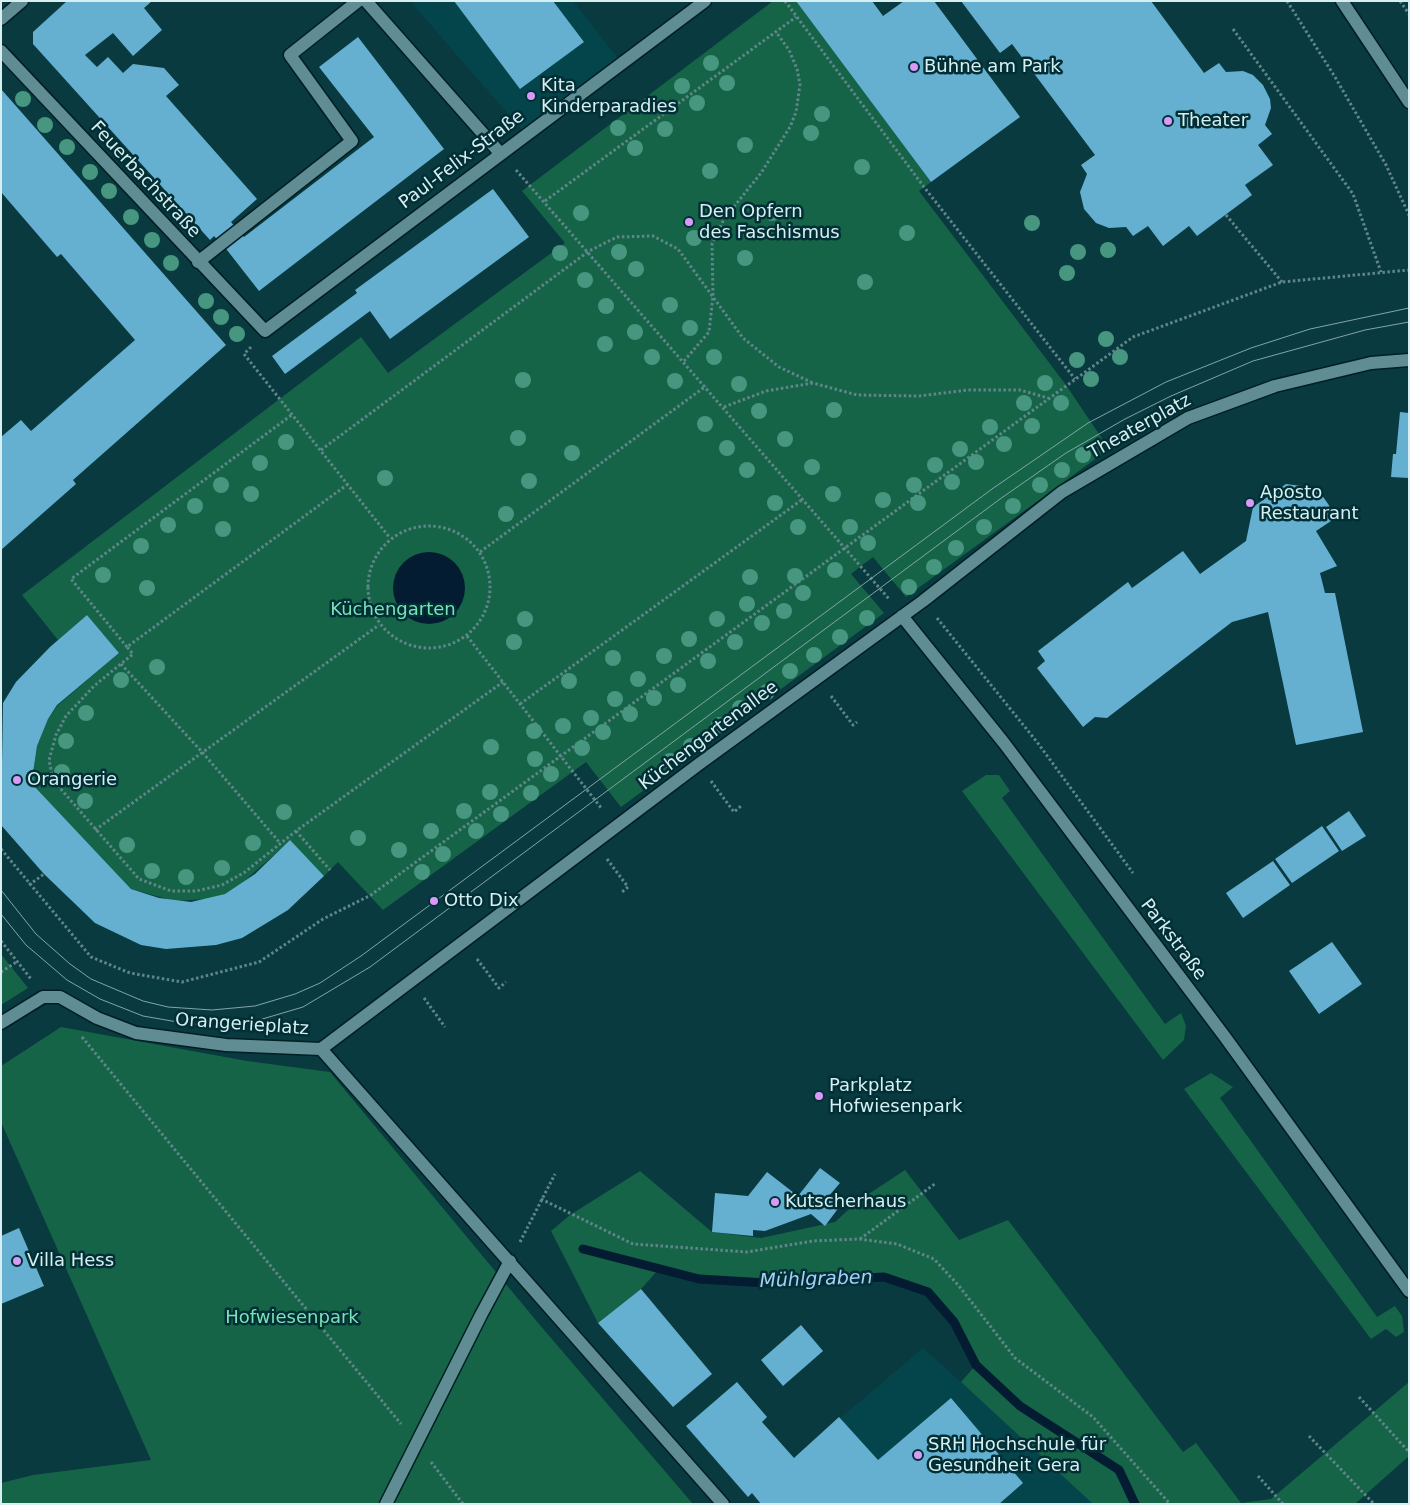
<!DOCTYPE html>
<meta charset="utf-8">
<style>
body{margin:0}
#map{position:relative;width:1410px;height:1505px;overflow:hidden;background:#093a3f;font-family:"DejaVu Sans",sans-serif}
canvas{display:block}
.frame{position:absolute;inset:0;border:2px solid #d8eff2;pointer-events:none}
</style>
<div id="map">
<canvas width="1410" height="1505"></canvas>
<div class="frame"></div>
</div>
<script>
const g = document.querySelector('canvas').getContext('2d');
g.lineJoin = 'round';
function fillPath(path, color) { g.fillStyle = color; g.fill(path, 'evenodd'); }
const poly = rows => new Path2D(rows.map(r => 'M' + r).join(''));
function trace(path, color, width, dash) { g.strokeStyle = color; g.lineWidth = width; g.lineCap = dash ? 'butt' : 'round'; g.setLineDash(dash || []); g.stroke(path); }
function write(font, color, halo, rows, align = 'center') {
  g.font = font + ' "DejaVu Sans",sans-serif'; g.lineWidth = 5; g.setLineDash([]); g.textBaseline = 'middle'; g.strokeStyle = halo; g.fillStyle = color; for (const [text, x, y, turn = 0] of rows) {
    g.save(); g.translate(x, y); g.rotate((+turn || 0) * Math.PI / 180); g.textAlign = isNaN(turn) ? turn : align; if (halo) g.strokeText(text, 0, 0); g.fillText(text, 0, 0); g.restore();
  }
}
const built = poly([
 [410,1,573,1,620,61,522,130],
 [923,1348,961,1382,1093,1504,761,1504,752,1493]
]);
const green = poly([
 [773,1,796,1,931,182,919,191,1066,385,1109,449,906,597,873,557,861,566,851,574,884,613,621,807,586,762,383,910,338,862,324,876,290,841,241,884,225,894,208,899,174,901,131,889,34,786,33,773,37,746,48,719,58,705,119,653,87,615,58,640,22,595,361,337,388,373,565,243,522,191],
 [986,775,999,775,1010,791,1002,798,1165,1024,1181,1013,1186,1026,1184,1040,1163,1060,962,791],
 [1,954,28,988,1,1005],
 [61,1027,247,1061,330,1072,539,1324,693,1504,1,1504,1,1483,33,1475,151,1460,1,1122,1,1066],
 [1211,1073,1233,1087,1220,1098,1377,1317,1395,1306,1402,1316,1404,1332,1396,1337,1386,1329,1371,1339,1184,1089],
 [905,1170,959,1240,1008,1220,1183,1452,1196,1443,1241,1503,1271,1499,1409,1382,1409,1456,1355,1504,1093,1504,961,1382,976,1365,954,1322,928,1292,884,1277,767,1283,699,1279,659,1269,641,1289,598,1323,551,1231,570,1215,640,1171,712,1232,761,1238,835,1222,858,1201]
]);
const water = poly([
 '393 588a36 36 0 1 1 72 0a36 36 0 1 1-72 0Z'
]);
const stream = poly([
 [583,1249,699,1279,767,1283,884,1277,928,1292,954,1322,976,1365,1020,1406,1119,1470,1135,1504]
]);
const building = poly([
 [67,1,152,1,144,8,162,30,133,56,113,33,85,55,97,67,108,57,123,73,133,64,164,68,179,85,166,96,257,199,231,222,244,237,374,137,319,67,358,37,444,149,259,291,227,250,214,236,210,240,33,44,33,32],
 [454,1,553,1,584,42,520,89],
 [796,1,872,1,883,16,904,1,934,1,1020,117,931,182],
 [961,1,1151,1,1204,73,1219,63,1226,72,1243,71,1253,75,1263,85,1270,99,1271,108,1265,125,1272,134,1258,145,1273,165,1245,185,1252,195,1197,236,1189,226,1163,246,1148,226,1133,236,1126,227,1109,228,1096,223,1084,209,1080,192,1087,174,1081,165,1095,155,1012,44,1000,53],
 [1,89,226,345,73,480,76,484,1,550,1,437,21,420,31,431,135,340,61,254,57,257,1,192],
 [493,189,529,237,390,339,370,311,285,374,272,356,357,293,355,290],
 [1400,412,1409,413,1409,478,1391,477,1393,454,1396,454],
 [1286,484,1317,488,1337,517,1316,531,1337,566,1320,573,1325,593,1335,593,1363,732,1296,745,1268,612,1232,622,1107,718,1095,717,1083,727,1037,668,1045,661,1038,651,1128,582,1132,588,1183,551,1200,574,1246,541,1253,507],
 [87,615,119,653,57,705,48,719,37,746,33,773,34,786,131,889,159,898,191,902,225,894,255,874,290,840,324,876,288,910,242,938,216,945,166,949,141,945,95,923,44,874,1,825,3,703,16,682,50,647],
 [1349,811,1366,836,1342,851,1326,827],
 [1322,826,1339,851,1292,883,1275,859],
 [1273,861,1290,885,1243,918,1226,893],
 [1332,942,1362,984,1319,1014,1289,971],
 [820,1168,840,1183,828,1197,840,1206,825,1226,811,1214,765,1231,753,1230,753,1236,712,1232,715,1193,748,1196,767,1172,798,1196],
 [19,1228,44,1286,1,1304,1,1236],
 [641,1289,712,1374,673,1407,598,1323],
 [801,1325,823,1351,783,1386,761,1360],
 [737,1382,767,1417,762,1422,794,1458,839,1417,878,1460,951,1398,1023,1483,999,1504,761,1504,752,1493,748,1497,686,1426]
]);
const path = poly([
 [785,1,924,187,1075,379],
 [1287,1,1335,77,1386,165,1409,215],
 [1400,1,1409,14],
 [1233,29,1353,194,1381,272],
 [516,170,889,599],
 [545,201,796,17],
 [1226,215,1282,282],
 [251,347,244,354,390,538],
 [684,361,709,332,713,296,712,244,724,219,761,173,790,127,796,112,800,84,797,69,789,50,776,32],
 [724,407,766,391,813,383,857,395,919,396,968,390,1020,390,1048,398],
 [321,450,589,251,617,237,653,236,678,249,743,338,779,367,813,383],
 [348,484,127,647,133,654,94,686,66,716,56,735,49,760,53,780,139,879,171,891,196,891,222,885,245,872,296,831,503,682],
 '368 587a61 61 0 1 1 122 0a61 61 0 1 1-122 0Z',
 [480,552,706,386],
 [937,618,1037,742,1133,873],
 [467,636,602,809],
 [127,647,71,579,293,414],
 [121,664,203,753,280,843],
 [831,696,853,725,857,722],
 [520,704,803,499],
 [711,781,734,812,741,806],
 [95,830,379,625],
 [296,831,330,870],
 [1,849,91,957,130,973,182,982,259,962,323,919,371,895,1133,337,1282,282,1409,270],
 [607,859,628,887,622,892],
 [29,885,44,874],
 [1,941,31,979],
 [477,959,499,988,506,982],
 [1,972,18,961],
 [424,998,445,1027],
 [82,1037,401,1424],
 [541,1199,633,1244,747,1252,813,1241,859,1239,897,1244,934,1259,959,1286,1015,1358,1093,1417,1170,1504],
 [860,1239,936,1183],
 [520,1242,555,1174],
 [1359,1397,1409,1452],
 [1309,1436,1374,1504],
 [431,1462,463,1504],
 [1258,1476,1283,1504]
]);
const lane = poly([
 [198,262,352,141,290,55,358,1]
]);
const street = poly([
 [366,1,500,153],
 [1,19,22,1],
 [1,51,265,331,705,1],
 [902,616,1004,743,1225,1037,1409,1291],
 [1,1023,43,997,60,997,97,1018,136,1033,226,1045,321,1049,699,764,923,601,1062,492,1188,418,1275,386,1371,363,1409,360],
 [321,1049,723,1504],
 [386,1504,481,1315,510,1261]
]);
const secondary = poly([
 [1342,1,1409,102]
]);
const tram = poly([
 [1,890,36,934,70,964,91,979,143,1001,168,1007,212,1010,255,1006,295,994,320,983,361,956,992,489,1088,423,1166,382,1251,348,1310,329,1409,308],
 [1,914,26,945,67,980,100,999,143,1016,189,1024,228,1025,259,1020,303,1007,370,967,1000,499,1066,453,1125,419,1171,396,1253,361,1365,330,1409,322]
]);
const trees = [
 [711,63],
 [727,83],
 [682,86],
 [23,99],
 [697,103],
 [651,105],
 [822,114],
 [45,125],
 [618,128],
 [665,129],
 [811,133],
 [745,145],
 [67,147],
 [635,148],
 [862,167],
 [710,171],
 [90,172],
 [109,191],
 [581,213],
 [772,213],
 [131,217],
 [1032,223],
 [907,233],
 [694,238],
 [152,240],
 [1108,250],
 [619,252],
 [1078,252],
 [560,253],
 [745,258],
 [171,263],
 [636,269],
 [1067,273],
 [585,280],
 [865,282],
 [206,301],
 [670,305],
 [606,306],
 [221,317],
 [690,328],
 [635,332],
 [237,334],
 [1106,339],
 [605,344],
 [652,357],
 [714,357],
 [1120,357],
 [1077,360],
 [1091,379],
 [523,380],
 [675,381],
 [1045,383],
 [739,384],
 [1024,403],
 [1061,403],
 [834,410],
 [759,411],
 [705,424],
 [1032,426],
 [990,427],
 [518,438],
 [785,439],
 [286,442],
 [1004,444],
 [727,448],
 [960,449],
 [572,453],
 [1083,455],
 [976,462],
 [260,463],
 [935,465],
 [812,467],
 [747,470],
 [1062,470],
 [385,478],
 [529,481],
 [952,482],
 [221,485],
 [914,485],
 [1040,485],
 [251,494],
 [833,494],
 [883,500],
 [775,503],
 [918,503],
 [195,506],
 [1013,506],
 [506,514],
 [168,525],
 [798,527],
 [850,527],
 [984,527],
 [223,529],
 [868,543],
 [141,546],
 [956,548],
 [934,567],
 [835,570],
 [103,575],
 [795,576],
 [750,577],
 [909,587],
 [147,588],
 [803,593],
 [747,604],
 [784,611],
 [867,618],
 [525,619],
 [717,619],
 [762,623],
 [840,637],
 [689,639],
 [514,642],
 [735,642],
 [814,655],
 [664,656],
 [613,658],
 [708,661],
 [157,667],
 [790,671],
 [638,679],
 [121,680],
 [569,681],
 [678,685],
 [767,692],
 [654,698],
 [615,699],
 [740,708],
 [86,713],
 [630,714],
 [591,718],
 [719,725],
 [563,726],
 [534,731],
 [603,732],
 [66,741],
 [691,746],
 [491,747],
 [582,748],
 [535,759],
 [670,761],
 [62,772],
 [551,774],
 [490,792],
 [531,793],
 [85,801],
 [464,811],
 [284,812],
 [501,814],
 [431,831],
 [476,831],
 [358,838],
 [253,843],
 [127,845],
 [399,850],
 [443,854],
 [222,868],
 [152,871],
 [422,872],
 [186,877]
];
const markers = [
 [914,67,5,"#d99af7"],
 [531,96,5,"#d99af7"],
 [1168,121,5,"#d99af7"],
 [689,222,5,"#d99af7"],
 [1250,503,5,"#d99af7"],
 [17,780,5,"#d99af7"],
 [434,901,5,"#d99af7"],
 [819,1096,5,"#d99af7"],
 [775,1202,5,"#d99af7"],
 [17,1261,5,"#d99af7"],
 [918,1455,5,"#d99af7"]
];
const poiNames = [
 ["Bühne am Park",924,67],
 ["Kita",541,86],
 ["Kinderparadies",541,107],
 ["Theater",1178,121],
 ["Den Opfern",699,212],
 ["des Faschismus",699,233],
 ["Aposto",1260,493],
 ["Restaurant",1260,514],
 ["Orangerie",27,780],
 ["Otto Dix",444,901],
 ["Parkplatz",829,1086],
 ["Hofwiesenpark",829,1107],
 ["Kutscherhaus",785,1202],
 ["Villa Hess",27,1261],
 ["SRH Hochschule für",928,1445],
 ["Gesundheit Gera",928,1466]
];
const streetNames = [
 ["Paul-Felix-Straße",462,160,-37],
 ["Feuerbachstraße",145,180,47],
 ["Theaterplatz",1140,427,-29],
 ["Küchengartenallee",709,736,-37],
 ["Parkstraße",1173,940,53],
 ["Orangerieplatz",242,1025,4]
];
const parkNames = [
 ["Küchengarten",393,610],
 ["Hofwiesenpark",292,1318]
];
const waterNames = [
 ["Mühlgraben",816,1280,-2]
];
fillPath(built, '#04454c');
fillPath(green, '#166447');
fillPath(water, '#041c32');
trace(stream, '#041c32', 9);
fillPath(building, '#65b0d1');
trace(lane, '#001f24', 15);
trace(street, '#001f24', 15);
trace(secondary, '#001f24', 15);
trace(path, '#60868a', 3, [2.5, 2.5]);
trace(lane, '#608d93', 12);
trace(street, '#608d93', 12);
trace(secondary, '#608d93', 12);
trace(tram, '#83a5a9', 1);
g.fillStyle = '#479780';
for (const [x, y] of trees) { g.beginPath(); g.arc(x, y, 8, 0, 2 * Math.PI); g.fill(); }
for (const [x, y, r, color] of markers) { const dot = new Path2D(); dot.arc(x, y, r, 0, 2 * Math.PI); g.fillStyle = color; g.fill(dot); trace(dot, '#002f35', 2); }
write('18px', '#d8eff2', '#002f35', poiNames, 'left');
write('18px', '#d8eff2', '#002f35', streetNames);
write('18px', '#7ae3b5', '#002f35', parkNames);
write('italic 19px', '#a7cff8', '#002f35', waterNames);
</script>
